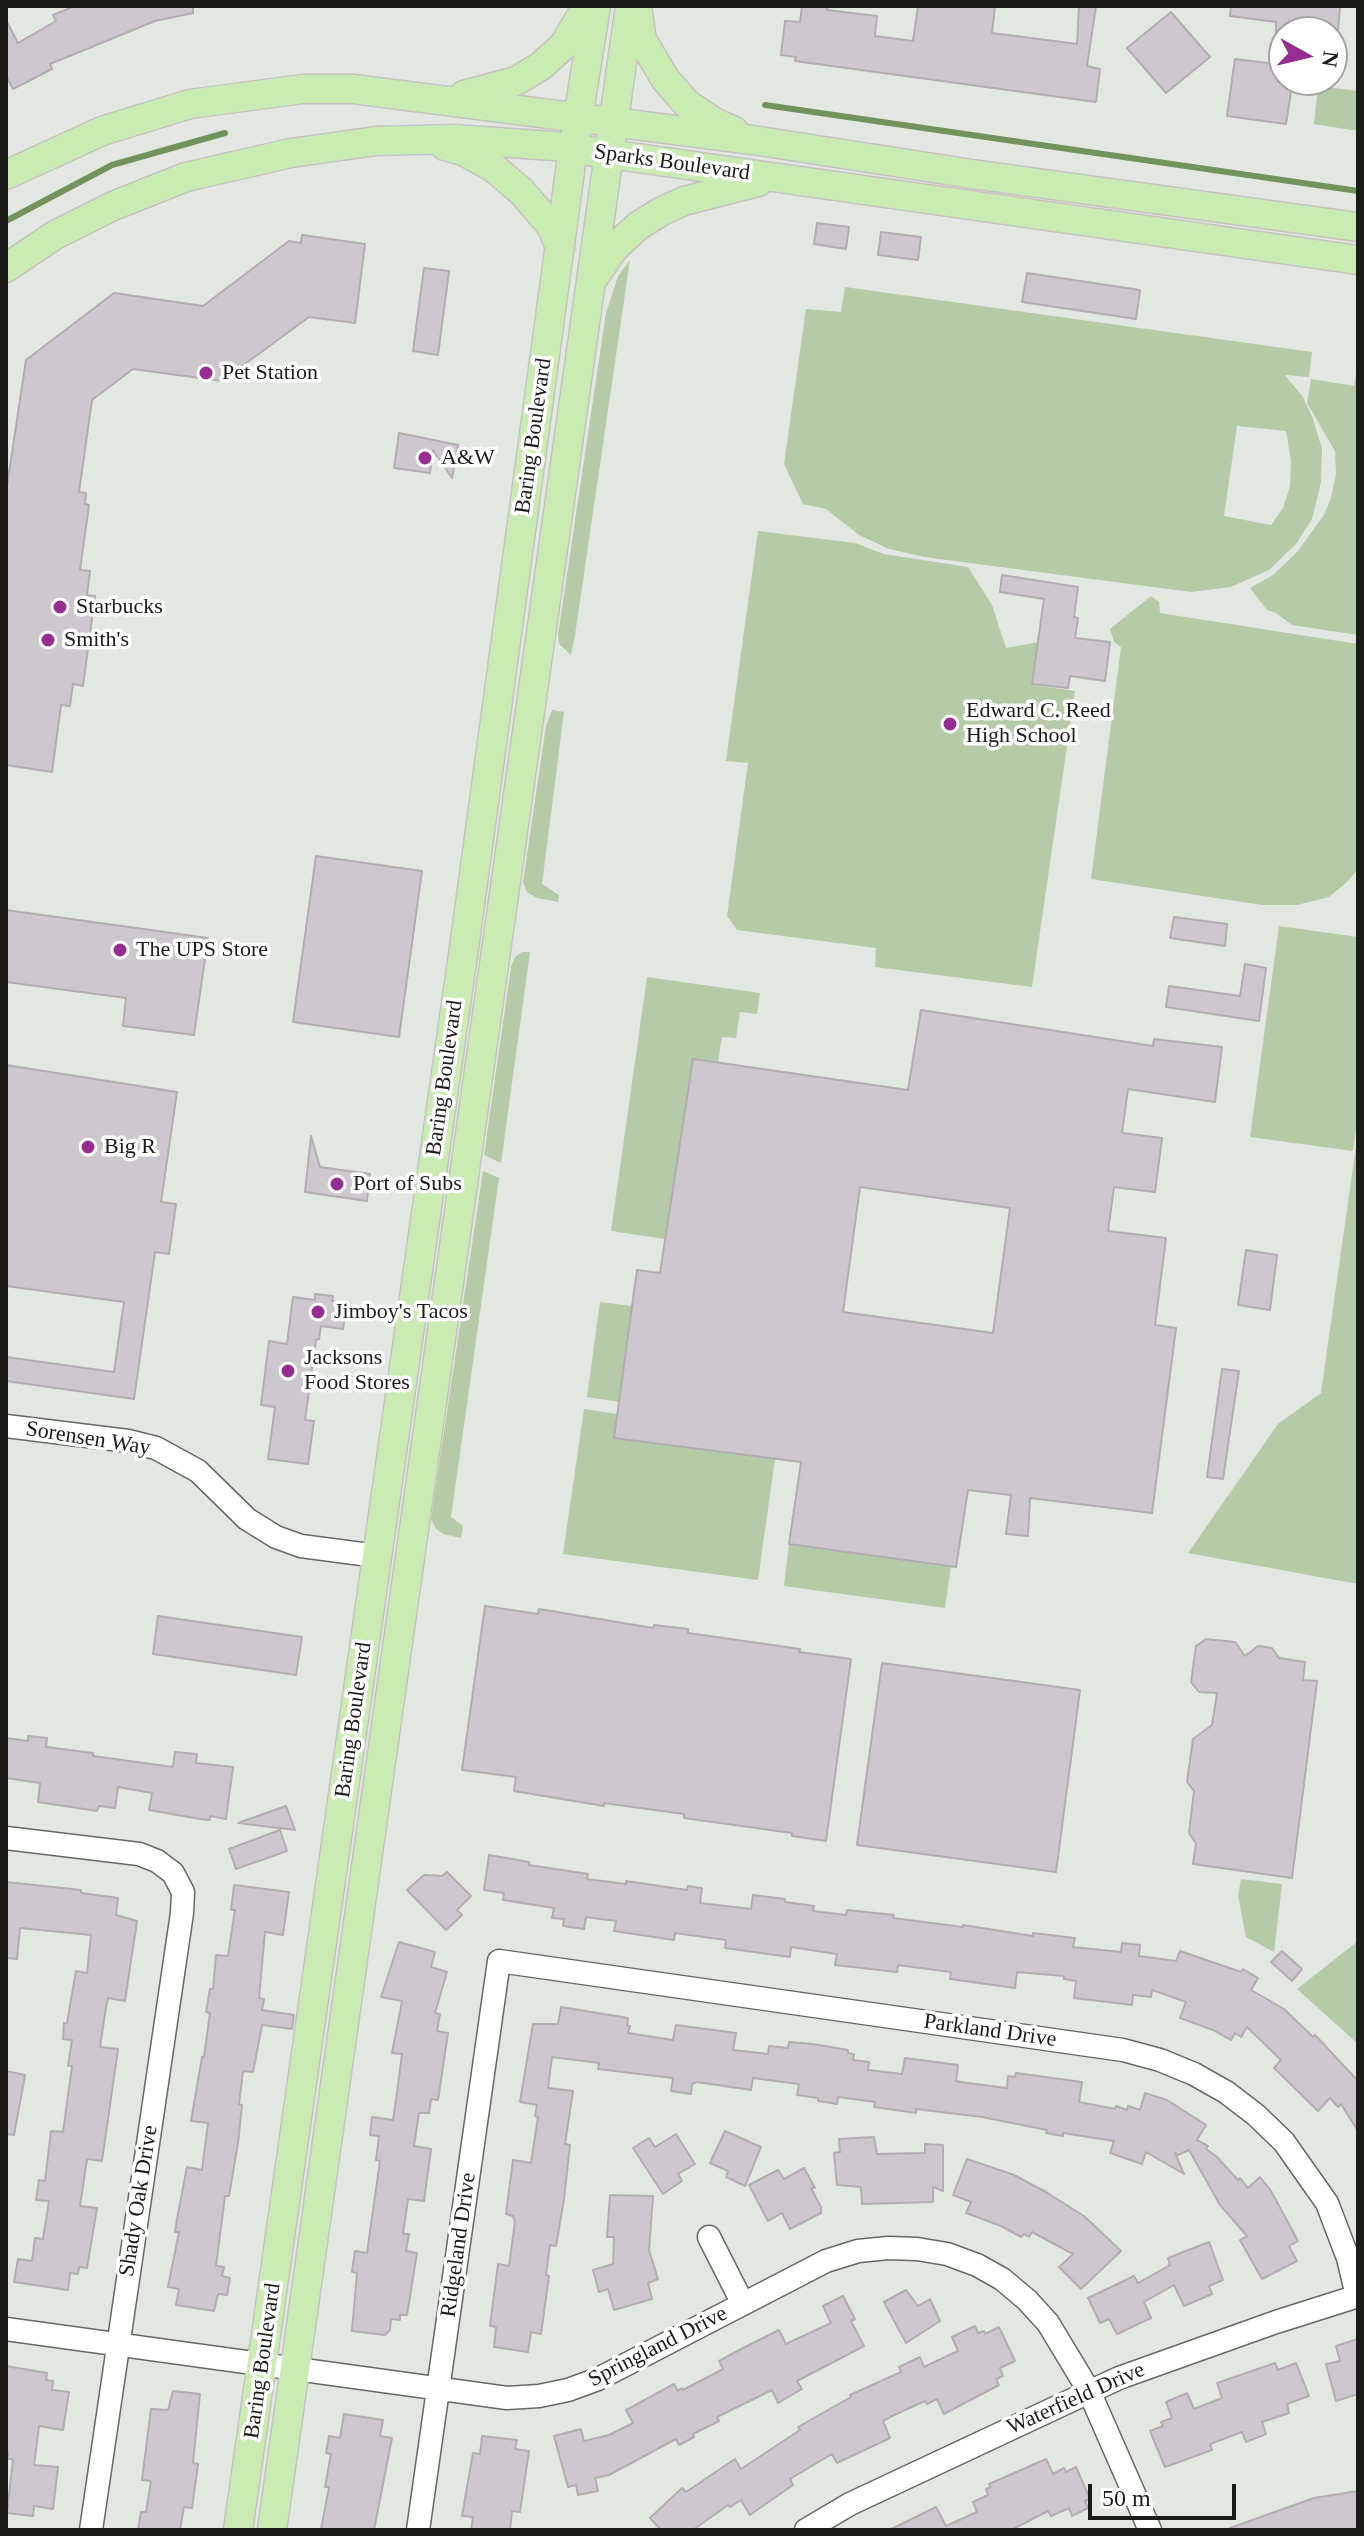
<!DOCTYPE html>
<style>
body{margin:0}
#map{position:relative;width:1364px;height:2536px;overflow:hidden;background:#e3e7e1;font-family:"Times New Roman",serif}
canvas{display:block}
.frame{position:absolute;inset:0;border:8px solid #1b1c1a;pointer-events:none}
.north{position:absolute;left:1268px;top:16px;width:80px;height:80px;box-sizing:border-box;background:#fff;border:2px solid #a4a4a3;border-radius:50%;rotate:98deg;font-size:22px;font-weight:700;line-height:32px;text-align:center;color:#1b1c1a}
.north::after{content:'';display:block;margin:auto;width:28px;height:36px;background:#962e92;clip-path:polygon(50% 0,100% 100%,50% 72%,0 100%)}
.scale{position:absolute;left:1088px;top:2484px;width:148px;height:36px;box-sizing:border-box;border:4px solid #1b1c1a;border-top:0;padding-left:10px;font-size:24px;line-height:28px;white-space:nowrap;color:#1b1c1a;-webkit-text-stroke:6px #fff;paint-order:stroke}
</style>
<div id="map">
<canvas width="1364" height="2536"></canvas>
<div class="frame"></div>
<div class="north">N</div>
<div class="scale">50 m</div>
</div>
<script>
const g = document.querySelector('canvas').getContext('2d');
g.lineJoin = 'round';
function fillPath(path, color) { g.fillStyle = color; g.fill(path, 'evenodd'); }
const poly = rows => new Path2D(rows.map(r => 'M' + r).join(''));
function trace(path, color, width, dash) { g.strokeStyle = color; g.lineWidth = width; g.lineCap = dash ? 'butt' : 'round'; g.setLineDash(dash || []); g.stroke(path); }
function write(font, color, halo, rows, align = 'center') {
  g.font = font + ' "Times New Roman",serif'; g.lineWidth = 7; g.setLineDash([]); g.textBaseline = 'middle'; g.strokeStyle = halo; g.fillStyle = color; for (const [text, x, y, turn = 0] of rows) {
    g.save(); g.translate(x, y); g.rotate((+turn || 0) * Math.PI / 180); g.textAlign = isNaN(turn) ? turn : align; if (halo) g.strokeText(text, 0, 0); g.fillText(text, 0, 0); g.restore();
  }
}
const green = poly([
 [1318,86,1358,91,1358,131,1314,124],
 [630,260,575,635,571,655,559,644,558,635,606,313,618,276],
 [845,287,1312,352,1309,377,1285,375,1303,397,1313,419,1322,449,1321,482,1312,519,1296,544,1269,570,1231,587,1191,592,924,557,889,549,859,535,826,509,803,504,784,464,806,309,841,312],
 [1237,426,1286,431,1291,461,1290,486,1283,508,1271,525,1224,516],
 [1358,362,1358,635,1292,625,1276,613,1267,610,1250,588,1273,575,1297,552,1324,515,1331,498,1336,474,1335,451,1307,403,1311,379,1354,386],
 [758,531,855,543,884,554,968,567,992,605,1006,648,1039,642,1032,685,1075,691,1032,987,875,967,876,948,737,930,727,916,748,763,726,761],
 [1151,596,1159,602,1160,613,1358,644,1358,869,1347,882,1329,897,1297,905,1262,905,1091,879,1121,647,1114,642,1110,629],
 [552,710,564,712,542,884,559,895,558,902,537,898,527,892,523,882,546,726],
 [1279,926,1358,937,1358,1113,1353,1151,1250,1137],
 [522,952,530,952,501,1163,484,1155,511,967,515,957],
 [647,977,760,993,757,1014,740,1012,736,1038,722,1037,718,1063,665,1239,611,1231],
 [1358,1132,1358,1584,1188,1553,1278,1424,1321,1393],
 [483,1171,499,1178,451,1517,463,1526,461,1538,443,1534,436,1529,431,1519],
 [600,1302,632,1306,619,1402,587,1397],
 [584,1409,617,1414,614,1438,775,1459,758,1580,563,1554],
 [789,1544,951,1566,945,1608,784,1586],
 [1241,1879,1282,1884,1274,1952,1246,1937,1238,1896],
 [1358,1941,1358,2044,1297,1989]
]);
const stream = poly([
 [765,105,1358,191],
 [6,221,112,165,225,133]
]);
const building = poly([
 [75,6,193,6,193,13,155,21,50,64,52,69,13,89,6,76,6,20,18,43,56,21,53,15,75,6],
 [802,6,828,6,827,10,877,16,875,36,913,41,918,6,995,6,992,33,1077,44,1079,6,1096,6,1087,66,1100,69,1096,102,795,61,796,57,781,55,785,21,800,22,802,6],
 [1231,6,1340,6,1338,32,1276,32,1276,22,1230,16,1231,6],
 [1171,12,1210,57,1166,93,1127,48,1171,12],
 [1235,59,1284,65,1284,80,1292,80,1292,85,1286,124,1227,116,1235,59],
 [817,223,849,227,846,249,814,244,817,223],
 [881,232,921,237,918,260,878,255,881,232],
 [302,235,365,244,355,323,309,317,222,381,133,369,92,400,79,492,86,493,85,504,89,505,80,570,90,571,87,595,95,596,83,686,73,684,70,706,61,705,52,772,6,765,6,493,26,360,114,293,203,306,289,241,301,243,302,235],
 [424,268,449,271,438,355,413,351,424,268],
 [1027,273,1140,290,1136,319,1022,302,1027,273],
 [399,433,458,445,452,478,433,450,430,473,394,468,399,433],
 [1002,575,1078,587,1074,617,1078,618,1075,638,1110,642,1105,681,1070,676,1068,688,1032,684,1044,599,1000,592,1002,575],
 [316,856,422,871,399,1037,293,1022,316,856],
 [6,910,208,938,194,1035,123,1026,126,998,6,982,6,910],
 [1174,917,1227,924,1225,946,1170,938,1174,917],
 [1245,964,1266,968,1259,1021,1166,1007,1169,986,1240,996,1245,964],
 [921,1010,1153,1046,1154,1039,1222,1047,1215,1102,1128,1089,1122,1133,1162,1138,1155,1192,1114,1187,1108,1231,1166,1238,1155,1325,1176,1328,1152,1513,1030,1498,1028,1536,1006,1534,1011,1495,968,1490,956,1567,789,1544,801,1462,614,1438,637,1270,660,1273,693,1059,908,1090,921,1010],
 [860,1187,1010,1208,993,1333,843,1312,860,1187],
 [6,1065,177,1092,161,1202,176,1204,169,1254,155,1252,134,1399,6,1381,6,1357,114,1372,124,1302,6,1286,6,1065],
 [311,1136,320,1167,370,1174,367,1201,305,1192,311,1136],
 [1246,1250,1277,1255,1270,1310,1238,1305,1246,1250],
 [315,1294,333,1296,332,1301,347,1303,343,1329,321,1326,319,1339,316,1340,305,1420,314,1421,308,1464,268,1459,275,1407,261,1405,269,1341,287,1344,293,1297,315,1300,315,1294],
 [1222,1369,1239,1371,1223,1479,1207,1477,1222,1369],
 [485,1606,538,1614,539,1609,653,1628,654,1625,688,1629,688,1633,800,1649,799,1652,851,1659,826,1841,792,1836,792,1833,684,1818,684,1814,604,1803,604,1806,514,1791,516,1777,462,1770,485,1606],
 [158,1616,302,1637,296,1675,153,1654,158,1616],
 [1206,1639,1235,1642,1245,1656,1258,1646,1272,1648,1279,1658,1305,1662,1303,1680,1317,1681,1292,1878,1193,1864,1196,1843,1189,1833,1194,1791,1187,1782,1193,1739,1212,1725,1217,1693,1199,1692,1191,1682,1196,1646,1206,1639],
 [882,1663,1080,1690,1056,1872,857,1845,882,1663],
 [28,1736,47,1738,46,1747,93,1753,93,1756,173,1767,175,1752,197,1754,196,1763,233,1767,226,1819,210,1816,210,1820,200,1819,149,1810,152,1793,118,1787,115,1808,99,1806,97,1811,38,1802,40,1783,6,1778,6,1738,28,1741,28,1736],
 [286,1806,295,1830,238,1823,286,1806],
 [280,1830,287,1851,236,1869,229,1849,280,1830],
 [489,1855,529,1862,529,1865,588,1874,587,1879,626,1884,626,1881,687,1890,688,1886,702,1888,700,1903,751,1909,753,1895,785,1899,785,1902,814,1906,813,1911,846,1915,847,1910,894,1915,893,1918,963,1927,963,1925,1033,1936,1033,1933,1075,1938,1073,1947,1121,1952,1122,1943,1140,1945,1139,1956,1176,1961,1180,1951,1241,1972,1243,1969,1258,1978,1251,1990,1284,2009,1313,2037,1315,2035,1358,2081,1358,2131,1341,2104,1338,2107,1330,2098,1318,2111,1274,2068,1281,2060,1247,2027,1241,2037,1235,2033,1231,2040,1213,2030,1180,2018,1186,2002,1152,1990,1151,1997,1133,1995,1132,2005,1074,1998,1076,1981,1064,1979,1064,1976,1017,1972,1015,1988,950,1979,951,1972,898,1965,897,1972,835,1965,837,1954,791,1947,790,1957,725,1948,726,1940,675,1933,674,1940,614,1931,616,1921,586,1917,584,1929,563,1926,564,1919,552,1918,554,1908,503,1900,504,1893,484,1890,489,1855],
 [447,1872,471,1896,457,1910,462,1915,446,1930,407,1890,424,1875,442,1876,447,1872],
 [6,1882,81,1890,81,1893,118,1898,116,1915,137,1921,125,2001,108,1998,106,2007,100,2047,118,2049,102,2161,87,2159,80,2206,97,2208,87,2268,79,2267,78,2274,70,2273,68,2290,14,2282,18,2259,32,2261,35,2238,43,2239,49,2201,36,2200,39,2180,45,2181,51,2131,63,2132,72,2066,68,2066,72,2040,63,2039,64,2023,67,2023,76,1971,87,1973,91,1935,20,1928,17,1959,6,1958,6,1882],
 [234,1885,289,1892,283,1935,265,1932,259,1998,264,1999,262,2010,294,2015,292,2029,262,2025,253,2072,243,2071,239,2104,242,2105,238,2143,229,2196,225,2196,216,2266,224,2267,222,2276,230,2278,227,2295,218,2294,214,2311,176,2305,179,2289,168,2287,179,2232,175,2232,177,2219,187,2167,202,2170,208,2123,191,2121,202,2057,204,2057,210,2013,206,2012,210,1989,213,1989,216,1955,228,1956,235,1910,231,1910,234,1885],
 [399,1942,435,1952,431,1967,447,1972,435,2013,440,2014,437,2031,448,2033,438,2100,431,2099,429,2113,419,2113,414,2146,431,2149,424,2201,408,2199,403,2234,409,2234,406,2251,417,2253,407,2315,400,2315,400,2320,391,2319,390,2330,385,2335,352,2331,357,2273,352,2272,355,2251,367,2253,380,2161,376,2160,379,2136,370,2135,372,2117,393,2120,397,2093,402,2054,392,2053,402,2001,381,1997,399,1942],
 [1282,1951,1302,1969,1292,1981,1271,1962,1282,1951],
 [561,2007,628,2018,627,2025,630,2026,628,2033,673,2040,676,2025,736,2033,733,2050,768,2054,769,2046,788,2048,789,2042,813,2044,848,2050,848,2053,854,2054,853,2060,869,2062,868,2070,902,2074,905,2058,958,2065,956,2081,967,2083,1007,2088,1008,2076,1015,2077,1016,2073,1082,2082,1079,2102,1115,2109,1116,2106,1127,2110,1128,2106,1140,2110,1145,2093,1167,2100,1206,2125,1197,2140,1208,2146,1206,2149,1216,2156,1238,2180,1240,2178,1248,2188,1260,2177,1271,2191,1298,2241,1289,2246,1297,2261,1262,2279,1240,2240,1247,2236,1220,2205,1189,2150,1178,2155,1175,2153,1184,2174,1146,2152,1142,2164,1110,2153,1114,2141,1063,2133,1063,2136,1046,2133,1047,2130,982,2117,916,2109,916,2113,874,2107,875,2102,838,2097,837,2104,818,2101,818,2098,797,2095,799,2084,753,2078,751,2090,697,2082,692,2084,691,2094,671,2091,673,2078,598,2069,599,2063,552,2057,548,2088,573,2091,565,2144,570,2145,564,2199,556,2246,550,2245,546,2275,549,2276,541,2334,531,2332,528,2352,494,2347,496,2327,490,2326,498,2264,509,2266,515,2222,513,2216,506,2214,513,2160,531,2163,538,2117,535,2116,537,2105,520,2102,533,2024,558,2024,561,2007],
 [6,2071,25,2075,14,2135,6,2134,6,2071],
 [725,2131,761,2147,745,2186,726,2177,728,2171,710,2163,725,2131],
 [676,2134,695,2164,678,2174,682,2181,663,2194,633,2148,649,2138,655,2147,676,2134],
 [874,2137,877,2154,925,2153,925,2144,943,2145,943,2191,933,2187,933,2202,862,2204,861,2187,837,2185,834,2153,840,2152,839,2139,874,2137],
 [967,2159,1014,2175,1046,2192,1084,2216,1121,2251,1081,2289,1059,2267,1073,2254,1032,2232,1029,2237,1024,2234,1021,2237,1001,2226,966,2213,971,2202,953,2195,967,2159],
 [804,2168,815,2188,811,2188,821,2207,821,2213,790,2229,782,2213,768,2221,749,2185,778,2170,784,2179,804,2168],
 [610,2195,653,2196,649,2250,658,2279,648,2283,652,2299,614,2310,608,2289,599,2292,593,2270,613,2264,614,2237,607,2237,610,2195],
 [1209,2242,1223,2280,1209,2286,1212,2294,1184,2306,1174,2285,1144,2302,1151,2318,1117,2334,1109,2319,1100,2323,1088,2298,1134,2276,1138,2283,1170,2265,1168,2258,1209,2242],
 [906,2290,918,2306,930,2299,940,2321,906,2343,884,2302,906,2290],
 [843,2296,855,2319,851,2321,864,2346,797,2381,802,2389,778,2403,772,2390,717,2417,719,2421,693,2434,694,2437,679,2445,676,2439,609,2475,595,2478,598,2491,578,2495,576,2485,568,2487,554,2436,581,2429,584,2441,609,2435,633,2423,626,2410,674,2384,678,2391,682,2388,683,2390,723,2369,719,2361,745,2347,779,2330,786,2344,831,2323,823,2306,843,2296],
 [975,2326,978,2333,984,2331,985,2334,999,2327,1015,2361,1000,2368,1003,2376,996,2379,999,2385,944,2414,937,2399,927,2404,925,2401,894,2415,883,2421,890,2438,837,2463,832,2454,790,2479,793,2485,750,2515,741,2500,730,2507,728,2505,693,2530,661,2530,650,2518,682,2488,686,2492,735,2459,741,2469,800,2430,798,2427,851,2397,850,2395,901,2372,899,2367,920,2357,924,2367,958,2351,952,2337,975,2326],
 [1358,2339,1358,2394,1336,2401,1326,2364,1340,2361,1336,2346,1358,2339],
 [1275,2363,1278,2370,1296,2363,1309,2396,1287,2404,1289,2413,1262,2422,1266,2434,1246,2442,1242,2432,1210,2444,1212,2450,1165,2467,1150,2431,1163,2426,1161,2422,1172,2418,1166,2402,1187,2393,1194,2409,1222,2398,1217,2383,1275,2363],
 [6,2366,47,2373,46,2380,53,2381,52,2390,69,2392,63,2430,39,2426,34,2465,58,2467,53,2509,34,2506,33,2516,7,2513,13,2459,8,2459,8,2452,6,2452,6,2366],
 [173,2391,200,2394,193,2463,198,2464,192,2508,184,2507,180,2530,138,2530,141,2512,146,2512,151,2481,142,2480,151,2409,168,2410,173,2391],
 [344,2414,383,2420,380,2436,392,2438,374,2530,321,2530,329,2487,325,2487,331,2454,326,2453,329,2436,340,2438,344,2414],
 [482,2436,517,2440,515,2449,529,2451,520,2512,512,2511,510,2530,471,2530,473,2517,462,2516,473,2453,480,2454,482,2436],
 [1046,2459,1053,2474,1064,2468,1066,2472,1076,2467,1090,2499,1085,2501,1088,2508,1072,2516,1069,2508,1051,2516,1048,2511,1011,2530,889,2530,936,2507,946,2526,977,2512,973,2502,988,2495,986,2489,991,2487,989,2484,1046,2459],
 [1358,2491,1358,2530,1230,2530,1230,2528,1314,2498,1358,2491]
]);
const minor = poly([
 [6,1426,128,1441,156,1448,198,1471,247,1519,276,1537,301,1546,377,1556],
 [6,1838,139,1854,157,1861,173,1873,183,1892,182,1913,91,2530],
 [709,2237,743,2304],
 [6,2329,507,2398,539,2396,568,2390,598,2379,826,2261,858,2251,888,2248,917,2249,947,2254,977,2265,1002,2279,1027,2300,1048,2323,1089,2391,1150,2530],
 [418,2530,499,1961,1123,2050,1160,2060,1194,2074,1226,2092,1256,2115,1284,2142,1327,2203,1348,2258,1357,2296],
 [806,2530,850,2504,1119,2378,1276,2322,1358,2296]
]);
const major = poly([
 [637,7,642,40,666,80,687,104,714,122,734,131],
 [464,95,516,81,541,66,564,45,587,6],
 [445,146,463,151,494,168,522,192,552,227,560,248],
 [6,175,102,131,190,104,303,89,353,89,753,140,972,174,1358,227],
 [6,268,55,235,113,206,186,177,291,153,376,141,454,139,553,146,1358,260],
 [593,279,614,248,638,226,662,211,684,201,758,182],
 [238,2530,464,948,573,149,596,6],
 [272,2530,630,6]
]);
const markers = [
 [206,373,8,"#962e92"],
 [425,458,8,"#962e92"],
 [60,607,8,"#962e92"],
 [48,640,8,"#962e92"],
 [950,724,8,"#962e92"],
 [120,950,8,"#962e92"],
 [88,1147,8,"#962e92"],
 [337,1184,8,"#962e92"],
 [318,1312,8,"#962e92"],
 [288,1371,8,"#962e92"]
];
const streetNames = [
 ["Sparks Boulevard",672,163,8],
 ["Baring Boulevard",534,436,-82],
 ["Baring Boulevard",445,1078,-82],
 ["Sorensen Way",88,1439,9],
 ["Baring Boulevard",354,1720,-82],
 ["Parkland Drive",990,2031,8],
 ["Shady Oak Drive",139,2201,-81],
 ["Ridgeland Drive",459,2245,-82],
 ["Springland Drive",658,2347,-27],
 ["Baring Boulevard",263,2361,-82],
 ["Waterfield Drive",1076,2399,-24]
];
const poiNames = [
 ["Pet Station",222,373],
 ["A&W",441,458],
 ["Starbucks",76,607],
 ["Smith's",64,640],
 ["Edward C. Reed",966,711],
 ["High School",966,736],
 ["The UPS Store",136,950],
 ["Big R",104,1147],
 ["Port of Subs",353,1184],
 ["Jimboy's Tacos",334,1312],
 ["Jacksons",304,1358],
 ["Food Stores",304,1383]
];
fillPath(green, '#b5caa7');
trace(stream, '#73935c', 6);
fillPath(building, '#cdc8cd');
trace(building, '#b2adb1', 2);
trace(minor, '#656863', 25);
trace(major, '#c4c4c3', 31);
trace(minor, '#fff', 22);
trace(major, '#caebb2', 28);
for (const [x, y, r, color] of markers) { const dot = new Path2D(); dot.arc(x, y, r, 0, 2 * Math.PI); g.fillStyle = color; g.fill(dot); trace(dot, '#fff', 3); }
write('22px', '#1b1c1a', '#fff', streetNames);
write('22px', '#1b1c1a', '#fff', poiNames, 'left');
</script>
